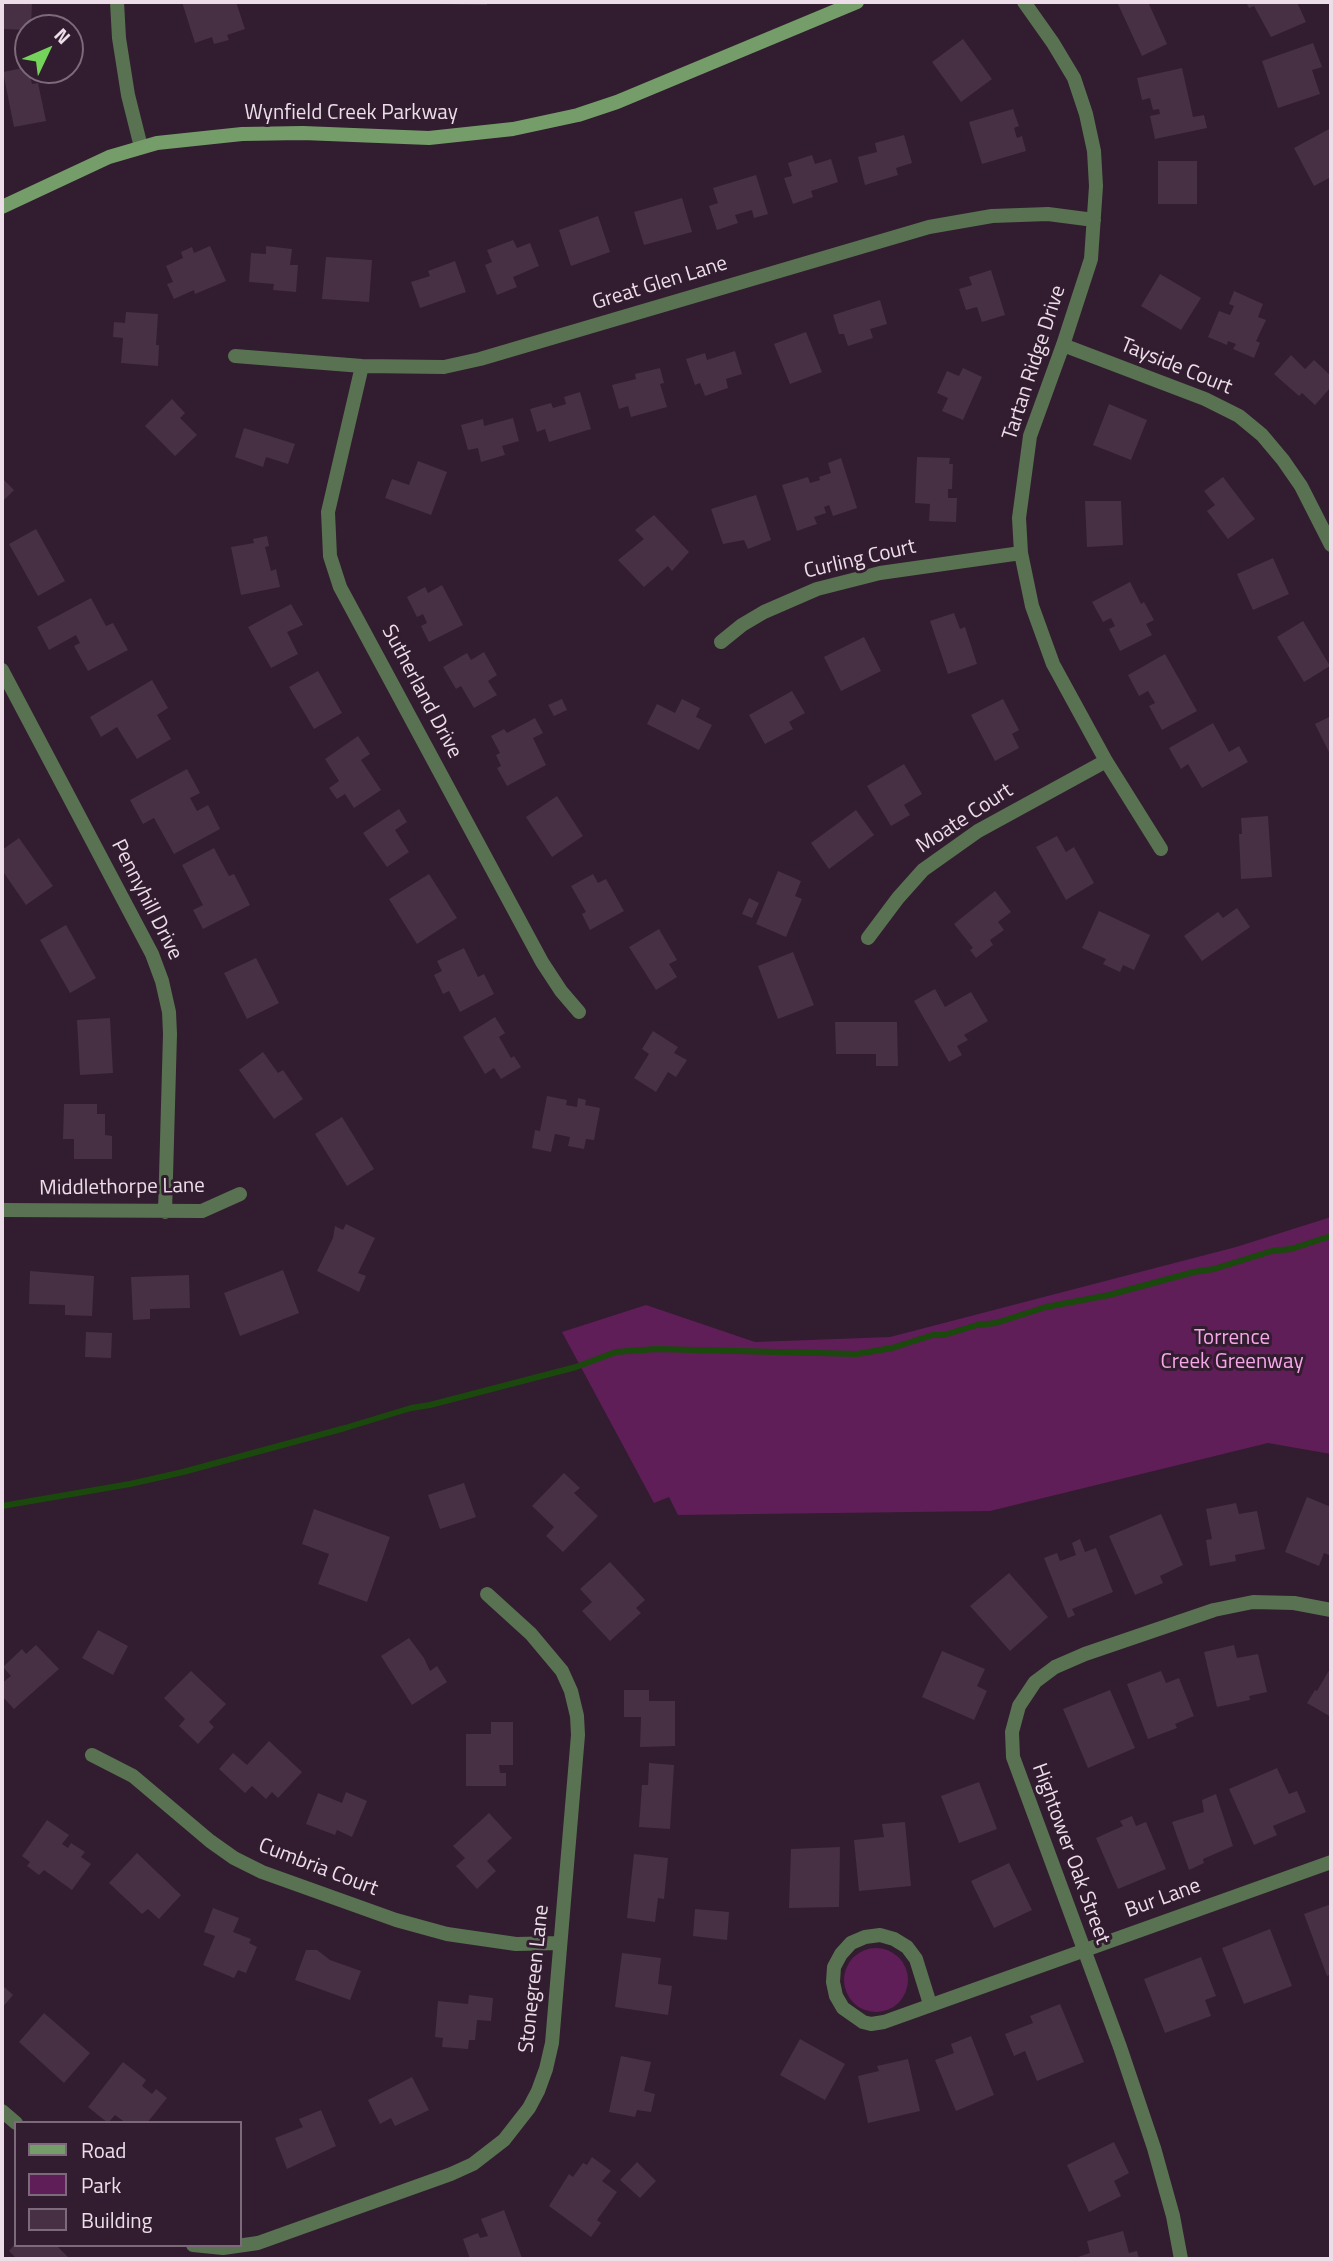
<!DOCTYPE html>
<style>
body{margin:0}
#map{position:relative;width:1333px;height:2261px;overflow:hidden;background:#321c2f;font-family:"Titillium Web",sans-serif}
canvas{display:block}
.frame{position:absolute;inset:0;border:4px solid #ecdde9;pointer-events:none}
.legend{position:absolute;left:14px;top:2121px;width:228px;height:126px;box-sizing:border-box;background:#321c2f;border:2px solid #7c6979;margin:0;padding:9px 12px;list-style:none;font-size:21px;color:#ecdde9}
.legend li{display:flex;align-items:center;gap:14px;height:35px}
.legend b{width:35px;border:2px solid #7c6979}
.north{position:absolute;left:14px;top:14px;width:70px;height:70px;box-sizing:border-box;background:#321c2f;border:2px solid #7c6979;border-radius:50%;rotate:46deg;font-size:19px;font-weight:700;line-height:28px;text-align:center;color:#ecdde9}
.north::after{content:'';display:block;margin:auto;width:24px;height:32px;background:#75d25b;clip-path:polygon(50% 0,100% 100%,50% 72%,0 100%)}
</style>
<div id="map">
<canvas width="1333" height="2261"></canvas>
<div class="frame"></div>
<ul class="legend">
<li><b style="height:9px;background:#759d6a"></b>Road</li>
<li><b style="height:19px;background:#5f1e57"></b>Park</li>
<li><b style="height:19px;background:#473043"></b>Building</li>
</ul>
<div class="north">N</div>
</div>
<script>
const g = document.querySelector('canvas').getContext('2d');
g.lineJoin = 'round';
function fillPath(path, color) { g.fillStyle = color; g.fill(path, 'evenodd'); }
const poly = rows => new Path2D(rows.map(r => 'M' + r).join(''));
function trace(path, color, width, dash) { g.strokeStyle = color; g.lineWidth = width; g.lineCap = dash ? 'butt' : 'round'; g.setLineDash(dash || []); g.stroke(path); }
function write(font, color, halo, rows, align = 'center') {
  g.font = font + ' "Titillium Web",sans-serif'; g.lineWidth = 6; g.setLineDash([]); g.textBaseline = 'middle'; g.strokeStyle = halo; g.fillStyle = color; for (const [text, x, y, turn = 0] of rows) {
    g.save(); g.translate(x, y); g.rotate((+turn || 0) * Math.PI / 180); g.textAlign = isNaN(turn) ? turn : align; if (halo) g.strokeText(text, 0, 0); g.fillText(text, 0, 0); g.restore();
  }
}
const green = poly([
 [1331,1217,1331,1454,1268,1443,990,1511,678,1515,669,1497,654,1503,562,1332,646,1305,755,1342,890,1337,1236,1247],
 '844 1980a32 32 0 1 1 64 0a32 32 0 1 1-64 0Z'
]);
const stream = poly([
 [2,1506,130,1484,183,1472,345,1428,411,1408,430,1405,576,1367,616,1352,656,1349,857,1354,892,1348,933,1335,944,1335,977,1325,996,1323,1046,1307,1109,1295,1194,1272,1214,1269,1272,1251,1291,1249,1331,1236]
]);
const building = poly([
 [2,2,32,2,31,28,28,30,2,29],
 [182,2,236,2,245,29,227,35,229,40,214,44,212,37,195,43],
 [438,2,487,2,487,5,438,4],
 [1117,2,1148,2,1167,44,1142,56],
 [1246,2,1297,2,1306,22,1271,37,1254,6,1249,8],
 [963,39,992,79,961,102,932,62],
 [1313,43,1322,67,1312,70,1320,94,1278,108,1262,61],
 [28,67,32,84,38,83,46,121,14,127,3,72],
 [1182,68,1193,117,1204,115,1207,128,1155,139,1150,116,1160,114,1159,109,1153,110,1150,98,1142,100,1137,78],
 [1013,109,1019,126,1014,128,1017,138,1022,136,1026,151,982,164,969,122],
 [1331,128,1331,177,1314,186,1294,148],
 [904,135,912,163,896,168,898,175,865,185,858,157,877,152,875,143],
 [812,155,815,164,831,159,838,182,811,191,813,197,793,204,784,178,792,176,788,163],
 [1158,161,1197,161,1197,204,1158,204],
 [756,175,768,214,754,218,752,210,735,215,738,223,717,230,709,206,718,203,713,188],
 [682,198,692,232,644,245,634,212],
 [598,216,610,252,571,266,559,230],
 [513,240,517,248,530,243,539,266,513,277,517,287,497,295,485,265,492,262,487,250],
 [210,246,226,281,195,294,194,290,174,299,167,284,173,282,166,266,183,258,181,252,192,247,194,253],
 [266,246,292,249,290,265,298,265,296,292,273,290,274,284,249,282,251,253,266,254],
 [326,257,372,260,369,302,322,299],
 [455,261,466,292,420,308,411,282,430,276,428,271],
 [991,270,1005,315,982,322,977,307,966,310,959,289,972,285,969,277],
 [1160,274,1201,298,1181,330,1141,306],
 [1234,291,1263,304,1258,317,1266,320,1256,341,1260,343,1254,358,1233,349,1236,344,1228,341,1227,345,1208,337,1219,311,1230,315,1234,306,1229,304],
 [880,300,887,324,870,329,873,338,848,346,844,334,839,334,833,315],
 [126,312,158,314,156,345,159,345,158,366,121,363,123,338,113,337,114,322,125,323],
 [806,332,822,372,790,384,774,344],
 [735,351,742,374,726,379,728,388,705,396,700,383,695,385,686,359,705,353,707,360],
 [1291,355,1305,369,1314,360,1331,376,1331,387,1315,405,1302,393,1299,396,1274,374],
 [660,368,664,383,660,384,667,407,631,417,628,406,619,409,612,385,636,379,635,374],
 [963,368,982,377,963,420,942,411,948,398,937,393,947,371,959,376],
 [580,392,591,429,549,442,545,429,537,432,530,409,551,403,553,408,566,404,564,397],
 [172,399,185,413,180,418,197,435,175,456,145,426],
 [1109,404,1147,420,1131,460,1093,445],
 [513,418,519,441,502,446,505,455,481,462,478,448,468,450,461,425,483,419,484,426],
 [244,428,295,444,288,464,266,457,263,467,235,457],
 [917,457,950,458,949,464,953,464,952,489,948,489,948,498,957,498,956,522,929,521,930,504,915,503],
 [841,458,857,508,833,516,829,505,824,507,826,513,814,517,817,524,797,531,782,485,808,477,810,483,820,480,819,477,831,473,828,463],
 [418,461,447,472,431,515,385,498,392,479,409,485],
 [1223,477,1255,519,1228,539,1207,511,1215,505,1204,491],
 [2,478,14,490,2,502],
 [756,495,771,540,748,549,744,540,723,544,711,509],
 [1085,501,1121,501,1123,545,1087,547],
 [654,515,689,552,672,571,668,566,644,587,618,560,644,539,635,530],
 [36,529,65,581,38,596,9,544],
 [267,536,269,546,265,547,271,571,276,569,280,587,241,595,231,547,254,543,253,539],
 [1273,558,1289,594,1253,610,1237,574],
 [1130,582,1141,604,1144,602,1154,620,1146,624,1152,635,1120,651,1109,629,1115,626,1111,618,1103,622,1092,602],
 [442,585,463,625,429,642,421,626,427,623,423,614,417,617,407,597,425,587,428,593],
 [91,598,106,626,113,623,128,650,88,671,74,646,80,643,76,635,49,650,37,627],
 [291,604,303,625,287,632,298,654,271,668,248,627],
 [954,613,960,629,965,627,977,664,948,674,930,621],
 [1303,621,1330,666,1304,682,1277,637],
 [864,637,881,671,841,691,824,657],
 [484,652,497,675,488,681,497,695,474,708,461,686,456,689,443,667,467,653,471,660],
 [1165,654,1197,711,1162,730,1149,706,1155,703,1148,691,1139,696,1128,675],
 [318,671,342,713,314,729,289,687],
 [152,680,168,708,157,715,171,739,137,759,117,727,101,737,90,717],
 [792,691,805,713,789,722,793,729,765,744,749,715],
 [562,699,567,710,554,716,548,705],
 [682,699,700,708,696,717,712,725,699,750,647,724,657,704,675,713],
 [1003,699,1019,730,1012,734,1019,748,995,761,971,715],
 [1331,716,1331,756,1315,724],
 [535,718,543,733,533,738,546,765,507,786,497,768,501,766,496,755,500,753,491,736,504,729,507,733],
 [1213,723,1229,752,1239,746,1248,762,1202,788,1188,764,1181,769,1169,748],
 [358,736,370,754,361,760,381,790,354,808,345,794,337,799,329,788,339,781,325,759],
 [904,764,922,794,904,805,910,815,891,826,867,786],
 [187,769,200,793,190,798,197,811,208,805,220,829,174,854,154,818,143,824,130,800],
 [557,796,583,836,552,857,526,817],
 [399,809,407,822,395,830,409,852,387,867,363,833],
 [856,810,874,835,829,869,811,843],
 [1268,816,1272,877,1241,879,1239,834,1242,834,1241,818],
 [1057,836,1066,852,1074,847,1094,883,1066,900,1036,847],
 [19,838,53,886,26,905,2,870,2,850],
 [214,848,229,876,234,874,250,905,203,929,193,910,203,905,182,865],
 [778,871,801,881,795,896,802,899,786,937,756,924],
 [429,874,457,918,417,944,389,899],
 [593,874,598,883,606,879,624,911,590,930,582,914,586,912,571,886],
 [995,891,1011,912,998,922,1004,930,990,940,993,945,976,958,970,950,973,948,954,924],
 [749,898,759,903,752,918,742,914],
 [1237,908,1250,927,1202,961,1184,936,1218,912,1223,918],
 [1099,911,1150,935,1134,970,1123,965,1120,972,1103,964,1106,959,1082,948],
 [66,925,96,978,70,993,40,940],
 [659,929,677,960,669,964,677,977,656,990,629,947],
 [464,948,478,977,484,974,494,994,460,1012,449,991,443,994,434,975,442,971,437,961],
 [793,952,814,1005,778,1019,758,966],
 [256,958,279,1003,247,1019,224,973],
 [935,989,945,1007,971,992,988,1021,964,1035,968,1040,957,1046,962,1055,949,1062,914,1001],
 [495,1017,505,1033,499,1037,511,1058,514,1056,521,1067,501,1079,494,1068,485,1074,463,1037],
 [110,1018,113,1073,80,1075,77,1020],
 [835,1022,897,1022,898,1066,876,1066,876,1054,836,1054],
 [653,1031,678,1047,674,1053,687,1060,676,1077,668,1072,656,1092,634,1078,649,1054,642,1049],
 [263,1052,278,1073,283,1070,303,1099,274,1119,239,1070],
 [547,1096,567,1100,566,1105,577,1107,578,1098,586,1100,585,1105,600,1108,594,1140,586,1139,584,1149,568,1146,570,1137,555,1134,551,1152,532,1148,535,1130,540,1131],
 [64,1104,97,1104,97,1114,105,1114,105,1135,112,1136,112,1159,74,1159,74,1139,63,1139],
 [342,1117,374,1169,347,1186,315,1134],
 [346,1224,375,1238,358,1273,366,1276,359,1292,317,1271,333,1238,335,1226,343,1230],
 [283,1270,299,1313,240,1336,224,1293],
 [30,1271,94,1276,92,1316,65,1315,65,1305,29,1304],
 [189,1275,190,1308,150,1309,150,1319,133,1320,131,1277],
 [86,1332,112,1333,111,1358,85,1357],
 [564,1473,580,1488,574,1493,598,1516,563,1552,546,1536,554,1527,532,1506],
 [464,1483,476,1517,440,1529,428,1495],
 [1307,1497,1331,1507,1331,1556,1324,1553,1319,1566,1285,1552],
 [1236,1503,1239,1514,1257,1511,1265,1549,1235,1555,1236,1561,1210,1566,1206,1540,1212,1539,1206,1509],
 [314,1509,390,1537,367,1602,318,1584,329,1554,302,1544],
 [1161,1514,1183,1565,1160,1576,1163,1583,1135,1595,1109,1536],
 [1080,1539,1085,1552,1096,1548,1113,1592,1072,1609,1075,1615,1068,1618,1044,1558,1057,1553,1060,1561,1076,1555,1072,1543],
 [610,1562,645,1600,636,1608,641,1613,610,1641,582,1611,592,1602,580,1589],
 [1009,1573,1048,1617,1010,1651,970,1606],
 [98,1630,128,1646,113,1675,82,1658],
 [409,1638,424,1658,430,1671,437,1666,447,1682,412,1705,381,1656],
 [36,1645,59,1669,14,1709,2,1696,2,1683,11,1676,3,1667,22,1649,26,1654],
 [1234,1645,1237,1658,1258,1654,1267,1692,1249,1696,1250,1700,1217,1707,1204,1652],
 [942,1651,985,1669,977,1686,987,1691,974,1720,922,1697],
 [1331,1667,1331,1717,1307,1703,1315,1690,1317,1691],
 [191,1671,226,1704,209,1722,214,1727,198,1744,179,1726,185,1719,164,1698],
 [1161,1671,1166,1683,1179,1678,1194,1716,1175,1724,1177,1728,1148,1739,1127,1684],
 [624,1690,649,1690,649,1701,675,1701,675,1746,640,1747,641,1717,624,1717],
 [1110,1690,1135,1748,1088,1768,1063,1709],
 [491,1722,513,1722,513,1765,499,1765,500,1773,506,1773,506,1786,466,1786,466,1734,491,1734],
 [269,1741,302,1772,278,1798,272,1792,266,1799,252,1786,245,1793,219,1769,233,1753,247,1765],
 [649,1763,674,1765,670,1829,639,1827,642,1785,648,1785],
 [1277,1768,1289,1794,1297,1791,1306,1812,1273,1826,1277,1835,1254,1845,1229,1789],
 [979,1782,997,1829,959,1843,941,1796],
 [346,1792,367,1801,352,1837,337,1830,335,1835,306,1824,318,1793,342,1803],
 [1216,1794,1233,1846,1203,1859,1204,1863,1189,1870,1172,1822,1204,1812,1202,1800],
 [489,1813,512,1838,487,1861,496,1871,477,1889,456,1866,465,1858,453,1846],
 [1132,1816,1136,1826,1146,1822,1166,1869,1118,1889,1096,1838,1123,1826,1120,1821],
 [47,1820,69,1835,62,1844,68,1848,71,1843,85,1852,81,1857,91,1864,72,1890,44,1870,39,1875,27,1866,30,1862,22,1856],
 [905,1822,911,1886,859,1891,854,1840,884,1837,882,1824],
 [840,1847,839,1907,789,1908,791,1849],
 [137,1853,181,1895,159,1919,148,1909,142,1914,109,1883],
 [634,1854,668,1858,664,1899,658,1898,655,1922,627,1918],
 [1009,1863,1032,1910,994,1928,971,1881],
 [1331,1904,1331,1974,1327,1976,1304,1914],
 [213,1908,239,1918,233,1932,251,1939,249,1943,257,1947,246,1973,238,1970,234,1978,203,1965,215,1936,204,1932],
 [695,1909,729,1912,727,1940,693,1936],
 [1270,1929,1292,1986,1244,2004,1222,1948],
 [306,1950,317,1950,330,1960,361,1971,350,2000,295,1980],
 [622,1953,661,1958,658,1984,672,1986,668,2015,615,2007],
 [1201,1957,1216,1996,1205,2000,1211,2016,1165,2033,1144,1979],
 [2,1985,13,1995,2,2008],
 [469,1995,493,1998,491,2021,477,2020,475,2040,469,2040,468,2049,442,2047,443,2038,435,2037,438,2001,468,2004],
 [1060,2004,1084,2062,1037,2081,1025,2051,1014,2056,1005,2034,1033,2023,1030,2016],
 [44,2013,90,2053,64,2083,19,2042],
 [971,2036,994,2095,956,2111,935,2060,954,2053,951,2044],
 [800,2039,845,2064,825,2100,780,2075],
 [621,2056,651,2062,644,2091,655,2094,651,2112,637,2110,635,2117,609,2112],
 [908,2059,920,2111,868,2123,858,2076,879,2071,877,2066],
 [123,2062,146,2080,142,2086,152,2094,156,2089,167,2098,147,2123,126,2123,115,2115,108,2123,88,2107],
 [412,2077,429,2110,395,2126,391,2118,380,2124,368,2100],
 [321,2110,336,2146,287,2169,275,2138,303,2127,299,2119],
 [1114,2142,1129,2173,1114,2181,1121,2196,1089,2212,1067,2165],
 [592,2157,611,2171,602,2181,617,2192,597,2220,601,2223,591,2237,549,2206,569,2174,573,2177,583,2163,587,2165],
 [637,2162,656,2181,640,2198,620,2180],
 [504,2210,522,2258,470,2259,463,2239,478,2233,480,2238,488,2236,481,2219],
 [1123,2231,1129,2253,1137,2251,1139,2259,1078,2259,1078,2257,1090,2253,1087,2241],
 [14,2245,56,2245,70,2259,17,2259,9,2251]
]);
const street = poly([
 [117,2,119,38,128,95,141,147],
 [1024,2,1053,43,1074,78,1086,114,1094,151,1096,186,1091,259,1063,345,1030,436,1019,518,1021,553,1032,606,1053,664,1106,761,1161,849],
 [1063,345,1205,399,1239,416,1262,435,1283,460,1301,486,1331,545],
 [235,356,362,366,444,367,480,359,929,227,992,216,1048,214,1094,220],
 [362,366,328,512,330,556,340,587,542,962,561,991,579,1012],
 [721,642,742,625,764,612,817,589,880,573,1021,553],
 [2,670,152,954,162,981,169,1012,170,1034,165,1212],
 [868,938,898,898,923,870,978,831,1106,761],
 [2,1210,202,1211,240,1194],
 [92,1755,133,1776,210,1841,234,1858,262,1872,396,1920,447,1934,516,1944,560,1943],
 [930,2004,916,1959,907,1947,894,1939,880,1935,865,1937,851,1943,841,1954,834,1967,833,1982,836,1996,843,2008,863,2022,871,2024,884,2022,1331,1862],
 [2,2111,16,2123],
 [193,2245,223,2248,258,2243,451,2174,473,2164,504,2140,529,2108,538,2091,546,2069,552,2043,578,1735,577,1716,571,1691,562,1671,531,1634,487,1594],
 [1181,2259,1173,2216,1154,2148,1120,2047,1013,1757,1012,1732,1019,1706,1035,1682,1055,1667,1085,1654,1214,1610,1253,1602,1294,1603,1331,1610]
]);
const secondary = poly([
 [2,207,109,157,157,143,242,134,303,133,429,138,513,129,578,115,617,102,857,2]
]);
const streetNames = [
 ["Wynfield Creek Parkway",351,114],
 ["Great Glen Lane",660,284,-17],
 ["Tartan Ridge Drive",1035,363,-72],
 ["Tayside Court",1176,367,22],
 ["Curling Court",860,560,-13],
 ["Sutherland Drive",421,692,62],
 ["Moate Court",965,819,-33],
 ["Pennyhill Drive",146,900,63],
 ["Middlethorpe Lane",122,1188,-1],
 ["Hightower Oak Street",1070,1854,70],
 ["Cumbria Court",318,1868,21],
 ["Bur Lane",1163,1899,-20],
 ["Stonegreen Lane",535,1979,-84]
];
const parkNames = [
 ["Torrence",1232,1339],
 ["Creek Greenway",1232,1363]
];
fillPath(green, '#5f1e57');
trace(stream, '#1b480d', 6);
fillPath(building, '#473043');
trace(street, '#597252', 14);
trace(secondary, '#759d6a', 14);
write('21px', '#ecdde9', '#321c2f', streetNames);
write('21px', '#f6a7e8', '#321c2f', parkNames);
</script>
